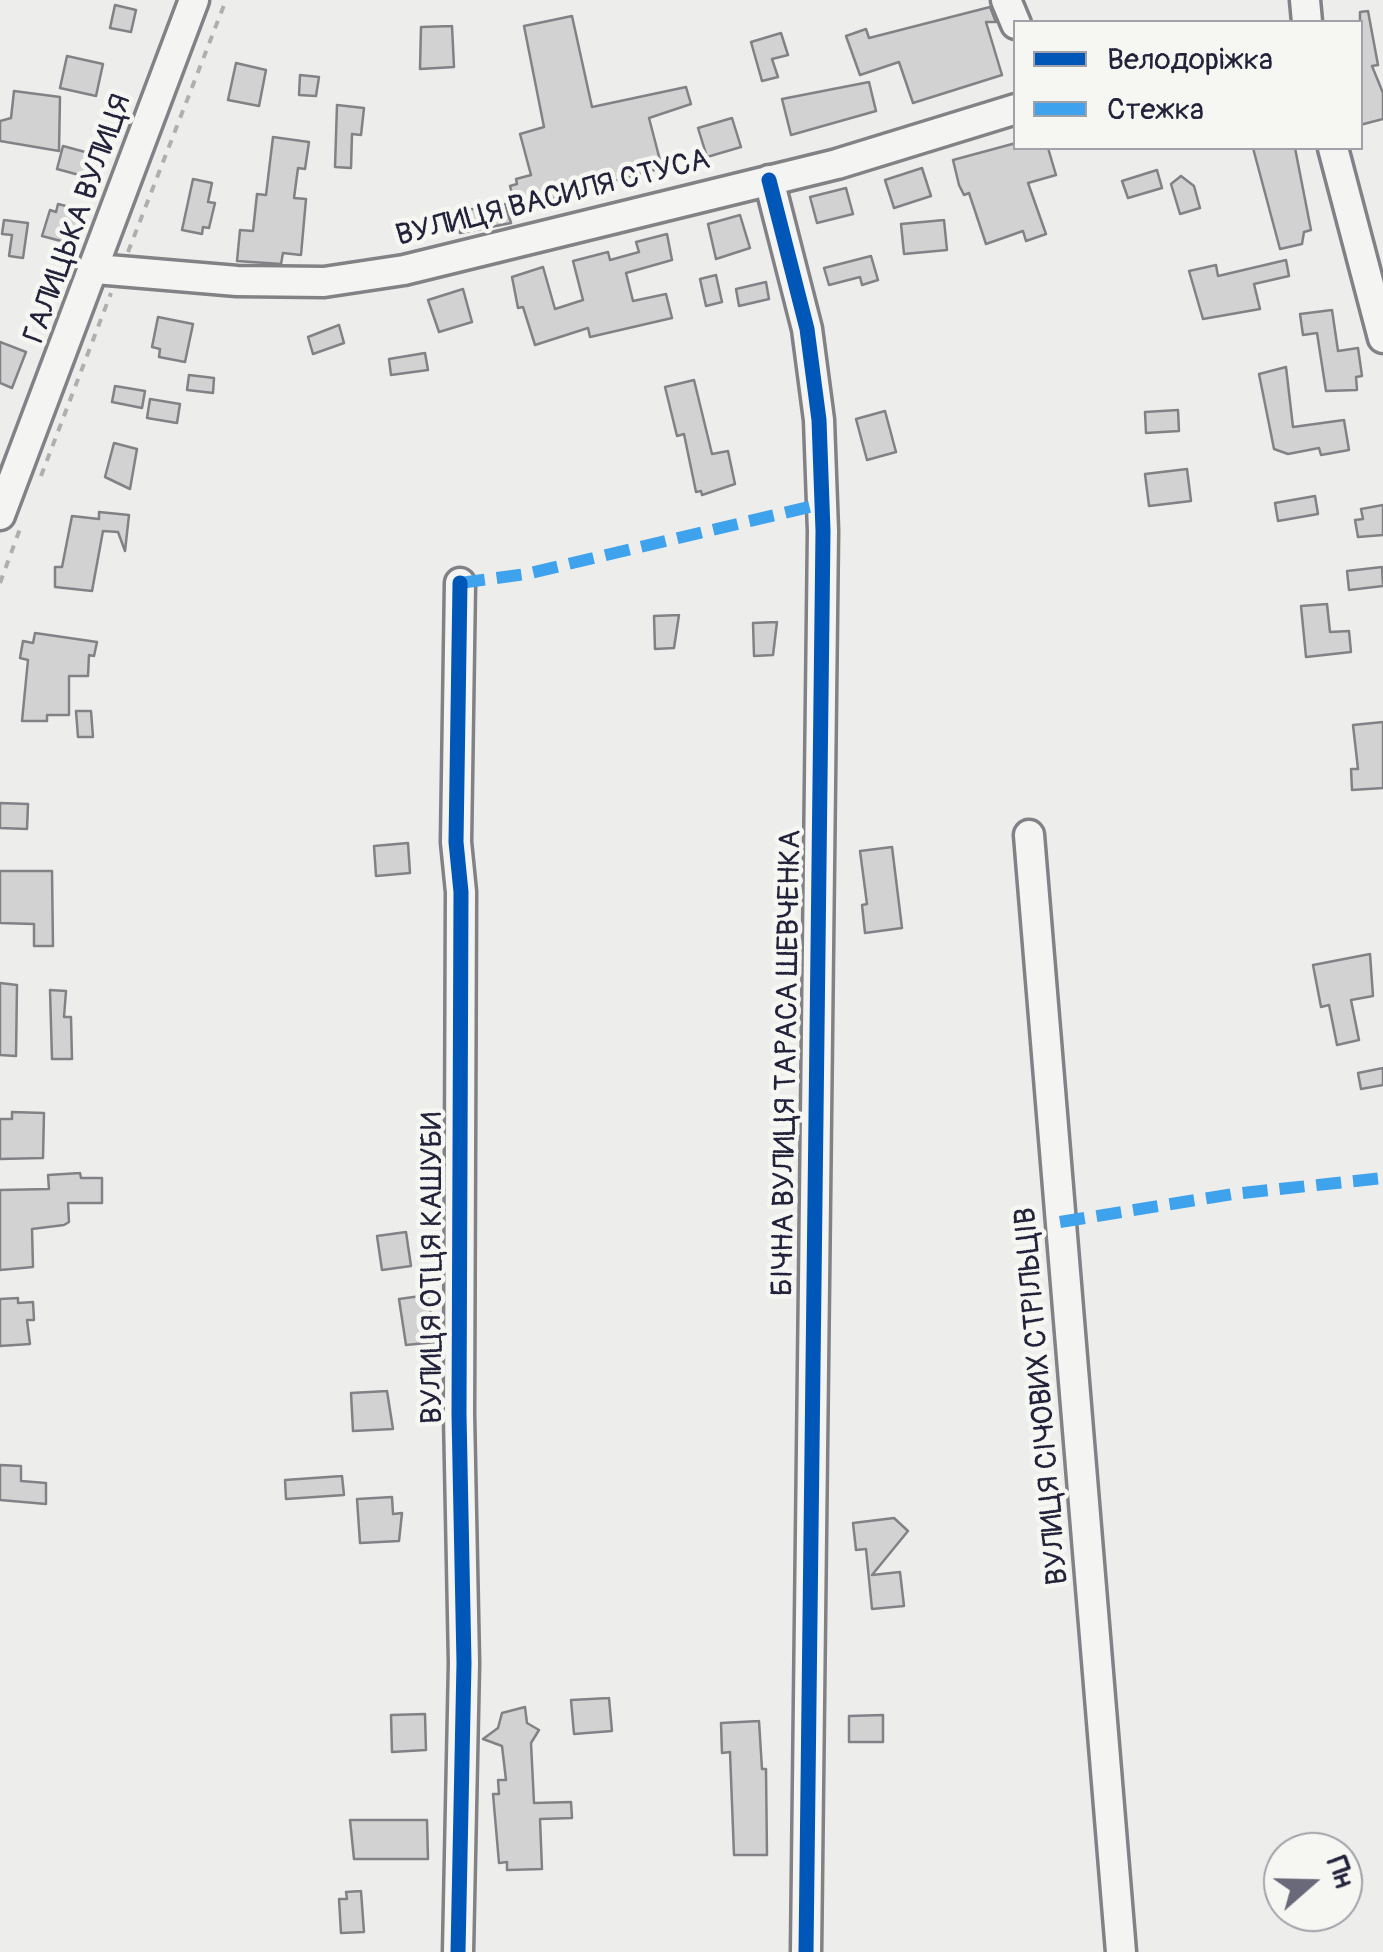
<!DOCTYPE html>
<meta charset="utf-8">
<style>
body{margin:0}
#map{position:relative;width:1383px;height:1952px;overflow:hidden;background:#ededec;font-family:Pangolin,sans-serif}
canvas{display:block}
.legend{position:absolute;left:1013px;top:20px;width:350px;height:130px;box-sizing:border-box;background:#f6f6f2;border:2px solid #a1a1a9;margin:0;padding:12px 18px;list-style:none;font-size:30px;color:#22223b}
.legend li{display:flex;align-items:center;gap:20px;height:50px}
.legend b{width:50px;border:2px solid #a1a1a9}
.north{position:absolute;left:1263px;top:1832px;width:100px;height:100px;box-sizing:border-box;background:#f6f6f2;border:2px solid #a1a1a9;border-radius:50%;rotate:70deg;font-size:28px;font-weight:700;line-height:40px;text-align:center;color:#22223b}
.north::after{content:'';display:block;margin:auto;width:35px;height:45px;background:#696979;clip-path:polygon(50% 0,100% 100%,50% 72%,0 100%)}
</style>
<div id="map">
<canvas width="1383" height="1952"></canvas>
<ul class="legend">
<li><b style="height:12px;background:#0057b8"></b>Велодоріжка</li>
<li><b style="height:12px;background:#3ea2ec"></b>Стежка</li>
</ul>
<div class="north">Пн</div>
</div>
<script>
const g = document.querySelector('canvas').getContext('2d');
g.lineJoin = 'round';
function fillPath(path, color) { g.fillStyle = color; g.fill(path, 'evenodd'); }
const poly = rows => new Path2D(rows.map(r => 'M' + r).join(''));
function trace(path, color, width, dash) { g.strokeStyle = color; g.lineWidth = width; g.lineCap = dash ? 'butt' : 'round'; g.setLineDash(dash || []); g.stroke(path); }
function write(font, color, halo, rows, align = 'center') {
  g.font = font + ' Pangolin,sans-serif'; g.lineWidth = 9; g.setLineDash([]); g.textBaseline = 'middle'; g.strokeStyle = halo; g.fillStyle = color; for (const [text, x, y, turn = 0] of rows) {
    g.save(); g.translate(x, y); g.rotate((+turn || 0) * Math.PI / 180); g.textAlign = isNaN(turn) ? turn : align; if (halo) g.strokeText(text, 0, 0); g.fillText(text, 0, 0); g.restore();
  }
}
const building = poly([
 [115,5,136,10,131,32,110,28,115,5],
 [990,7,996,22,986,22,1002,75,913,103,899,62,860,75,846,36,866,29,869,38,990,7],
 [1368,11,1378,65,1372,66,1383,93,1383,119,1360,125,1360,12,1368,11],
 [572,16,592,107,686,87,691,104,649,118,662,168,610,182,611,186,575,197,574,193,516,208,510,186,517,184,516,179,531,175,520,134,544,127,524,26,572,16],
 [452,26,454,67,420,69,421,27,452,26],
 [781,33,788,55,772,59,778,77,762,81,751,42,781,33],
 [67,56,103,64,96,96,60,88,67,56],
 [236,63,266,70,259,106,228,100,236,63],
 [300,75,319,77,316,96,299,95,300,75],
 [869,82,876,111,791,135,782,99,869,82],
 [14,91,60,97,59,151,0,141,0,121,11,118,14,91],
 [337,105,364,108,361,135,352,134,351,168,335,167,337,105],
 [732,118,741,147,707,157,698,128,732,118],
 [273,137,309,142,305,169,298,168,294,198,306,199,301,255,283,253,281,264,237,261,240,230,253,231,257,194,266,195,273,137],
 [1016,143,1016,148,1048,148,1056,175,1028,183,1046,234,1026,241,1023,231,986,244,969,193,964,195,959,185,953,160,1016,143],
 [63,146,100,156,94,179,57,169,63,146],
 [1253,148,1295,148,1311,230,1304,232,1302,244,1280,249,1253,148],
 [922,168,931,196,894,208,885,180,922,168],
 [1157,170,1162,188,1128,198,1122,181,1157,170],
 [1181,176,1194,186,1200,208,1180,214,1171,184,1181,176],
 [193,179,212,183,208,202,215,203,209,228,203,227,202,234,182,230,193,179],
 [846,188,853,214,817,223,810,197,846,188],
 [58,204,85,211,76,245,42,236,50,210,56,212,58,204],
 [505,204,511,223,460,233,454,212,505,204],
 [740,215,750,248,716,259,708,224,740,215],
 [4,220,28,223,23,258,9,256,12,235,2,234,4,220],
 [944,220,947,250,904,254,901,224,944,220],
 [667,234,672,260,626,273,633,301,666,294,672,318,590,337,588,328,535,345,523,307,518,308,512,277,543,267,555,309,583,300,573,261,608,252,610,260,639,252,636,242,667,234],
 [871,256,878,280,862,285,860,277,829,285,824,268,871,256],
 [1286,260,1289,276,1254,284,1260,309,1203,319,1189,271,1216,265,1218,276,1286,260],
 [716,275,722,302,706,306,700,279,716,275],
 [766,282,769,299,739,306,736,289,766,282],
 [463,289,472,322,439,332,428,300,463,289],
 [1332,310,1338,351,1358,348,1362,376,1356,377,1357,390,1326,391,1317,333,1303,335,1300,314,1332,310],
 [158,317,193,324,185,362,159,357,160,349,152,347,158,317],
 [339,325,344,343,313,354,308,337,339,325],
 [0,342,26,352,12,388,0,383,0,342],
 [425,353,428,370,391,375,389,359,425,353],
 [1286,367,1293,427,1344,420,1349,450,1321,455,1319,448,1288,454,1274,449,1259,374,1286,367],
 [189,375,214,378,213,393,187,390,189,375],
 [694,380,712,454,728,451,735,484,702,495,701,491,696,492,684,434,677,436,665,387,694,380],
 [115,386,145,391,142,408,112,402,115,386],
 [150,399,180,404,177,423,147,418,150,399],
 [1178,410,1179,431,1146,433,1145,412,1178,410],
 [885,411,896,452,867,460,856,419,885,411],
 [114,443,137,449,130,489,105,477,114,443],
 [1187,469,1191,501,1149,506,1145,474,1187,469],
 [1315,496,1318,514,1278,521,1275,503,1315,496],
 [1383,505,1383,535,1358,537,1355,520,1363,519,1361,509,1383,505],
 [99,512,129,515,125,551,118,532,103,531,92,591,55,587,55,567,62,567,72,516,99,519,99,512],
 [1382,567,1383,586,1349,590,1347,571,1382,567],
 [1327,604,1330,632,1349,631,1351,652,1306,657,1301,606,1327,604],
 [679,615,674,648,655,649,654,616,679,615],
 [777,622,773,655,754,656,753,623,777,622],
 [35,633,97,642,94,656,89,655,88,676,69,676,69,715,47,715,47,721,22,721,28,660,20,658,23,641,33,643,35,633],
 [76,711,91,711,93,737,78,737,76,711],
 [1383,722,1383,788,1352,790,1351,769,1358,769,1353,725,1383,722],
 [0,803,28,804,27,829,0,828,0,803],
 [408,843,410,873,376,876,374,846,408,843],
 [892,847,902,928,865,933,862,905,867,904,860,851,892,847],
 [0,871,52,871,53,946,34,946,34,924,0,923,0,871],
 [1370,954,1373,996,1351,1000,1359,1040,1337,1045,1329,1005,1321,1007,1313,965,1370,954],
 [0,983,17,985,16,1056,0,1055,0,983],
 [50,990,66,991,64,1017,71,1017,72,1059,52,1059,50,990],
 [1383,1068,1383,1085,1361,1089,1358,1073,1383,1068],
 [12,1112,44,1113,43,1158,0,1159,0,1119,12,1119,12,1112],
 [80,1173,81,1178,102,1178,102,1203,68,1203,69,1222,64,1225,32,1229,33,1267,0,1270,0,1190,49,1189,48,1175,80,1173],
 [406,1232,411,1266,382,1270,377,1236,406,1232],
 [428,1295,430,1311,436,1318,436,1342,406,1345,399,1299,428,1295],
 [18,1298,18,1303,33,1302,34,1320,27,1320,30,1344,0,1346,0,1299,18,1298],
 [387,1391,393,1429,353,1431,351,1393,387,1391],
 [0,1465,21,1466,21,1481,46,1483,46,1504,0,1500,0,1465],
 [342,1476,344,1495,286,1499,285,1480,342,1476],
 [392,1497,393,1514,402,1513,399,1541,360,1543,357,1499,392,1497],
 [894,1518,908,1531,872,1575,900,1572,904,1606,872,1609,866,1549,856,1550,853,1523,894,1518],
 [609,1698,612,1731,574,1734,571,1700,609,1698],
 [525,1707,527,1723,539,1730,531,1743,534,1803,571,1802,572,1818,540,1819,542,1869,507,1870,507,1862,499,1863,493,1794,499,1794,498,1780,506,1780,502,1746,483,1739,498,1728,502,1713,525,1707],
 [425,1714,426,1750,392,1752,391,1715,425,1714],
 [883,1715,883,1742,849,1742,849,1716,883,1715],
 [759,1721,762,1769,766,1769,767,1855,734,1855,730,1752,722,1753,721,1723,759,1721],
 [350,1820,427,1820,428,1859,354,1859,350,1820],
 [361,1891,364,1932,341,1933,339,1899,347,1899,346,1892,361,1891]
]);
const path = poly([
 [128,252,226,0],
 [41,476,111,293],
 [0,583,21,526]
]);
const minor = poly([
 [1006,0,1016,24],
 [1305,0,1307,22],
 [1333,148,1383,338],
 [769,180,807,329,819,420,823,531,806,1952],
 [96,269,237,281,324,282,404,270,837,164,1016,109],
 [0,515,194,0],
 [1029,835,1121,1952],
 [458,1952,464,1663,459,1414,461,892,456,842,460,583]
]);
const quiet = poly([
 [460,583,526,574,822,504],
 [1060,1222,1233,1194,1383,1178]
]);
const cycleway = poly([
 [769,180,807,329,819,420,823,531,806,1952],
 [458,1952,464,1663,459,1414,461,892,456,842,460,583]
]);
const streetNames = [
 ["ВУЛИЦЯ ВАСИЛЯ СТУСА",553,199,-14],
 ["ГАЛИЦЬКА ВУЛИЦЯ",79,219,-70],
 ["БІЧНА ВУЛИЦЯ ТАРАСА ШЕВЧЕНКА",788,1063,-89],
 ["ВУЛИЦЯ ОТЦЯ КАШУБИ",433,1268,-90],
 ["ВУЛИЦЯ СІЧОВИХ СТРІЛЬЦІВ",1043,1396,-95]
];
fillPath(building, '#d2d2d3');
trace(building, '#828286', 2.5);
trace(minor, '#828286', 35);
trace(path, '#afafb0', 4, [8, 8]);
trace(minor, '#f4f4f2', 28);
trace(quiet, '#3ea2ec', 12, [25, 12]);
trace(cycleway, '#0057b8', 15);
write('30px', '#22223b', '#f6f6f2', streetNames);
</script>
